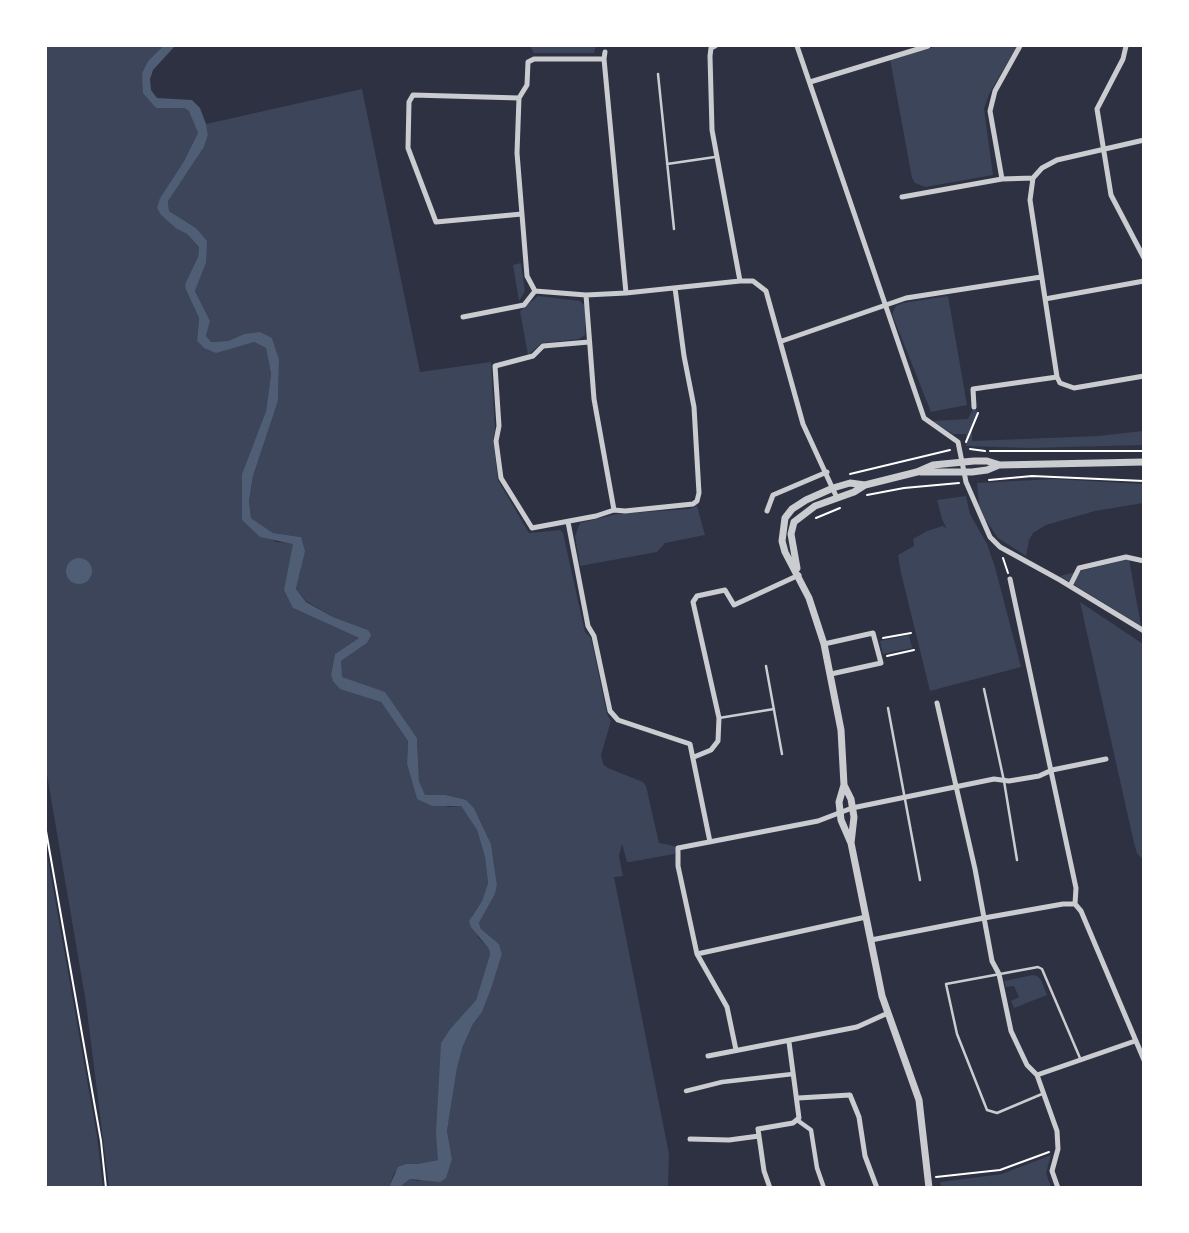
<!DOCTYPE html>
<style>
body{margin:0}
#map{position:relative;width:1189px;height:1233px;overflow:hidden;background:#2d3142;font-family:"Space Grotesk",sans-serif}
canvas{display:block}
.frame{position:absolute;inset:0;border:47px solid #fff;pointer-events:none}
</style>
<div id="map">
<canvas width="1189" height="1233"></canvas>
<div class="frame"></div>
</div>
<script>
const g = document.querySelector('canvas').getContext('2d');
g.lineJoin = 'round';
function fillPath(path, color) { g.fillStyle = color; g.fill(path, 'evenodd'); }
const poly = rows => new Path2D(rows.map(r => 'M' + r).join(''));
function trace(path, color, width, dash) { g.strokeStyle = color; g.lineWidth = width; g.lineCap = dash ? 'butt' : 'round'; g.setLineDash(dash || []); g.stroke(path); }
const green = poly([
 [46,46,163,46,148,61,142,73,156,108,184,108,190,111,198,133,184,161,160,198,177,229,187,234,199,247,198,257,185,284,186,290,199,318,197,341,204,348,254,342,266,348,271,374,266,411,242,474,242,520,276,542,293,543,293,608,359,638,335,654,331,673,364,696,381,702,408,741,407,764,417,799,449,807,461,806,477,830,485,857,488,883,482,901,472,916,478,937,489,949,490,954,476,1000,451,1028,446,1038,438,1160,417,1164,406,1164,394,1173,389,1187,109,1187,86,1003,46,769],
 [530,46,596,46,594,53,534,53],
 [938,46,1014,46,1016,48,989,94,984,109,993,175,925,187,915,183,912,178,890,59],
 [362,89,420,372,491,362,495,430,493,439,498,480,529,533,560,530,563,533,585,632,591,638,607,714,611,721,601,755,603,764,608,768,643,782,646,786,659,843,680,847,674,854,630,862,627,862,622,844,619,856,623,876,614,877,669,1154,668,1187,400,1187,410,1179,419,1181,452,1159,447,1131,457,1068,463,1046,473,1024,482,1012,491,989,502,954,499,944,481,929,479,923,495,894,497,885,491,844,474,808,457,798,446,795,425,796,419,781,417,738,385,693,341,677,341,661,367,643,368,630,333,617,306,601,296,589,301,569,301,537,273,533,251,518,249,501,253,476,278,401,279,359,272,338,244,334,228,341,210,342,206,336,210,321,195,291,206,263,196,228,169,211,168,200,204,147,208,135,206,124],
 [521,263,525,291,519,301,513,265],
 [538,296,580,301,585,306,585,335,579,339,542,343,528,355,520,311],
 [948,296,967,405,931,412,892,314,896,306,903,303],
 [974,407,979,414,972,428,972,441,1098,436,1143,431,1143,445,1030,448,966,446,966,434,953,434,932,421,968,419],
 [1054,479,1143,484,1143,503,1095,511,1046,525,1033,533,1029,540,1026,556,998,538,985,519,979,504,977,483],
 [966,496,970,514,987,544,995,567,1021,667,930,691,901,573,898,555,914,546,913,539,927,531,943,526,947,529,942,519,937,500],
 [697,506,705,535,665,543,657,552,580,566,575,536,580,523,617,514,689,509],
 [1129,559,1141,626,1060,576],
 [1080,602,1143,644,1143,860,1137,853,1134,843],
 [909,635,912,648,883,654,880,641],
 [46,848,97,1136,103,1187,46,1187],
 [1033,975,1037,976,1041,980,1047,995,1014,1008,1011,1001,1019,997,1014,986,1006,987,1004,981],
 [1051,1155,1046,1173,1051,1187,941,1187,940,1182,1002,1174]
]);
const water = poly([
 [163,46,175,46,153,70,150,79,151,90,157,98,192,100,200,108,206,124,208,135,204,147,168,201,169,211,196,228,207,241,206,263,195,291,210,321,206,336,211,342,228,341,244,334,260,332,272,338,279,359,278,401,253,476,249,501,251,518,273,533,301,537,305,551,296,589,306,602,333,617,368,630,371,635,367,643,341,661,342,677,385,692,417,738,419,781,425,795,446,795,466,800,474,808,491,844,497,885,495,894,479,923,481,929,499,944,502,954,491,989,482,1012,473,1024,463,1046,457,1068,447,1131,452,1159,446,1178,440,1182,410,1179,400,1187,389,1187,398,1167,406,1164,417,1164,438,1160,436,1133,441,1043,451,1028,476,1000,490,954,489,949,471,927,469,921,482,901,488,883,485,857,477,830,461,806,432,806,417,799,407,764,408,741,381,702,340,689,333,681,331,674,335,654,359,638,293,608,284,590,293,544,260,537,242,520,242,474,266,411,271,374,266,348,254,342,216,353,204,348,197,341,199,318,186,290,185,284,198,257,199,247,187,234,177,229,161,215,157,208,160,198,184,161,198,133,189,111,184,108,156,108,143,93,142,73,148,61],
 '66 571a13 13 0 1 1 26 0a13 13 0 1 1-26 0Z'
]);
const path = poly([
 [966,442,978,413],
 [970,449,985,451],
 [990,451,1144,451],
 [850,474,950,450],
 [989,480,1032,476,1144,481],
 [867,495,904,488,959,483],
 [816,518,840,508],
 [1003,558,1008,573],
 [883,638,911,633],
 [887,656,914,650],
 [46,831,101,1141,106,1188],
 [936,1177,1000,1170,1049,1152]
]);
const service = poly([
 [658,74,674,229],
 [667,164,715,157],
 [766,666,782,754],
 [984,689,1004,781,1017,860],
 [888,708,920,880],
 [719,718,774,709],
 [1042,1094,997,1113,987,1110,957,1034,946,984,1038,967,1042,969,1080,1058]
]);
const pedestrian = poly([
 [686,1091,722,1082,793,1074],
 [797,1120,811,1130,817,1168,824,1188]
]);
const minor = poly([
 [715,46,711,48,710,56,712,130,740,281,753,281,766,291,803,424,837,498],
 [797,46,924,418,958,442,966,482,990,537,1000,547,1060,580,1144,631],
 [1126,46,1123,59,1097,109,1111,195,1144,258],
 [605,52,604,59,626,293],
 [810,82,928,46],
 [519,98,413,95,409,102,408,148,436,222,522,214],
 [1002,179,990,111,995,91,1020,46],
 [902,197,1002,179,1033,178],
 [535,291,527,276,517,153,519,98,527,85,528,62,534,59,604,59],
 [586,295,594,399,614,510],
 [1045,299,1144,281],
 [463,317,524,305,535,291,586,295,626,293,740,281],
 [782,341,906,298,1041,277],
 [589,342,543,346,533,356,495,366,499,426,496,441,501,478,532,528,596,516,614,510,625,511,693,504,697,501,699,493,694,407,684,356,675,288],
 [1057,377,1030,200,1033,178,1042,168,1057,160,1144,140],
 [974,407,973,389,1057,377,1060,383,1074,388,1144,376],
 [767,511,773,495,827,472],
 [568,522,588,626,594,636,610,711,618,720,690,744,710,842],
 [1010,579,1076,888,1075,904,1081,911,1144,1060],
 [1070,586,1079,568,1126,557,1144,561],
 [824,644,873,633,881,663,831,674],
 [937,703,975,869,992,961,999,974,1011,1031,1027,1065,1037,1075,1057,1131,1058,1149,1052,1171,1058,1188],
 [694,757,711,750,718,741,719,718,693,602,697,596,725,590,734,605,799,575],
 [871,940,984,918,1063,904,1075,904],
 [697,954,866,917],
 [736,1050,727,1007,697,954,678,866,678,848,818,821,852,808,994,779,1009,781,1039,776,1052,770,1106,759],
 [708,1056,857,1027,888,1013],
 [1037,1075,1135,1041],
 [798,1098,850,1095,859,1117,865,1156,877,1188],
 [690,1139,729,1140,759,1136],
 [770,1188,764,1171,758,1129,793,1123,799,1118,789,1042]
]);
const tertiary = poly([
 [921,472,972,472,987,470,999,465],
 [797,568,791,534,794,522,815,506,854,492,865,485],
 [844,785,851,799,854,817,851,843],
 [929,1188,919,1100,882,996,851,843,841,820,839,802,844,785,841,730,824,644,809,598,785,552,782,541,785,518,792,509,806,500,833,488,850,483,865,485,917,472,933,465,974,461,987,461,1000,465,1144,462]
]);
fillPath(green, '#3c4559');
fillPath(water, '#4f5d75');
trace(path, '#fff', 2);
trace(service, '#caccd0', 2.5);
trace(pedestrian, '#caccd0', 4.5);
trace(minor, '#caccd0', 5);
trace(tertiary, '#caccd0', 7);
</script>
